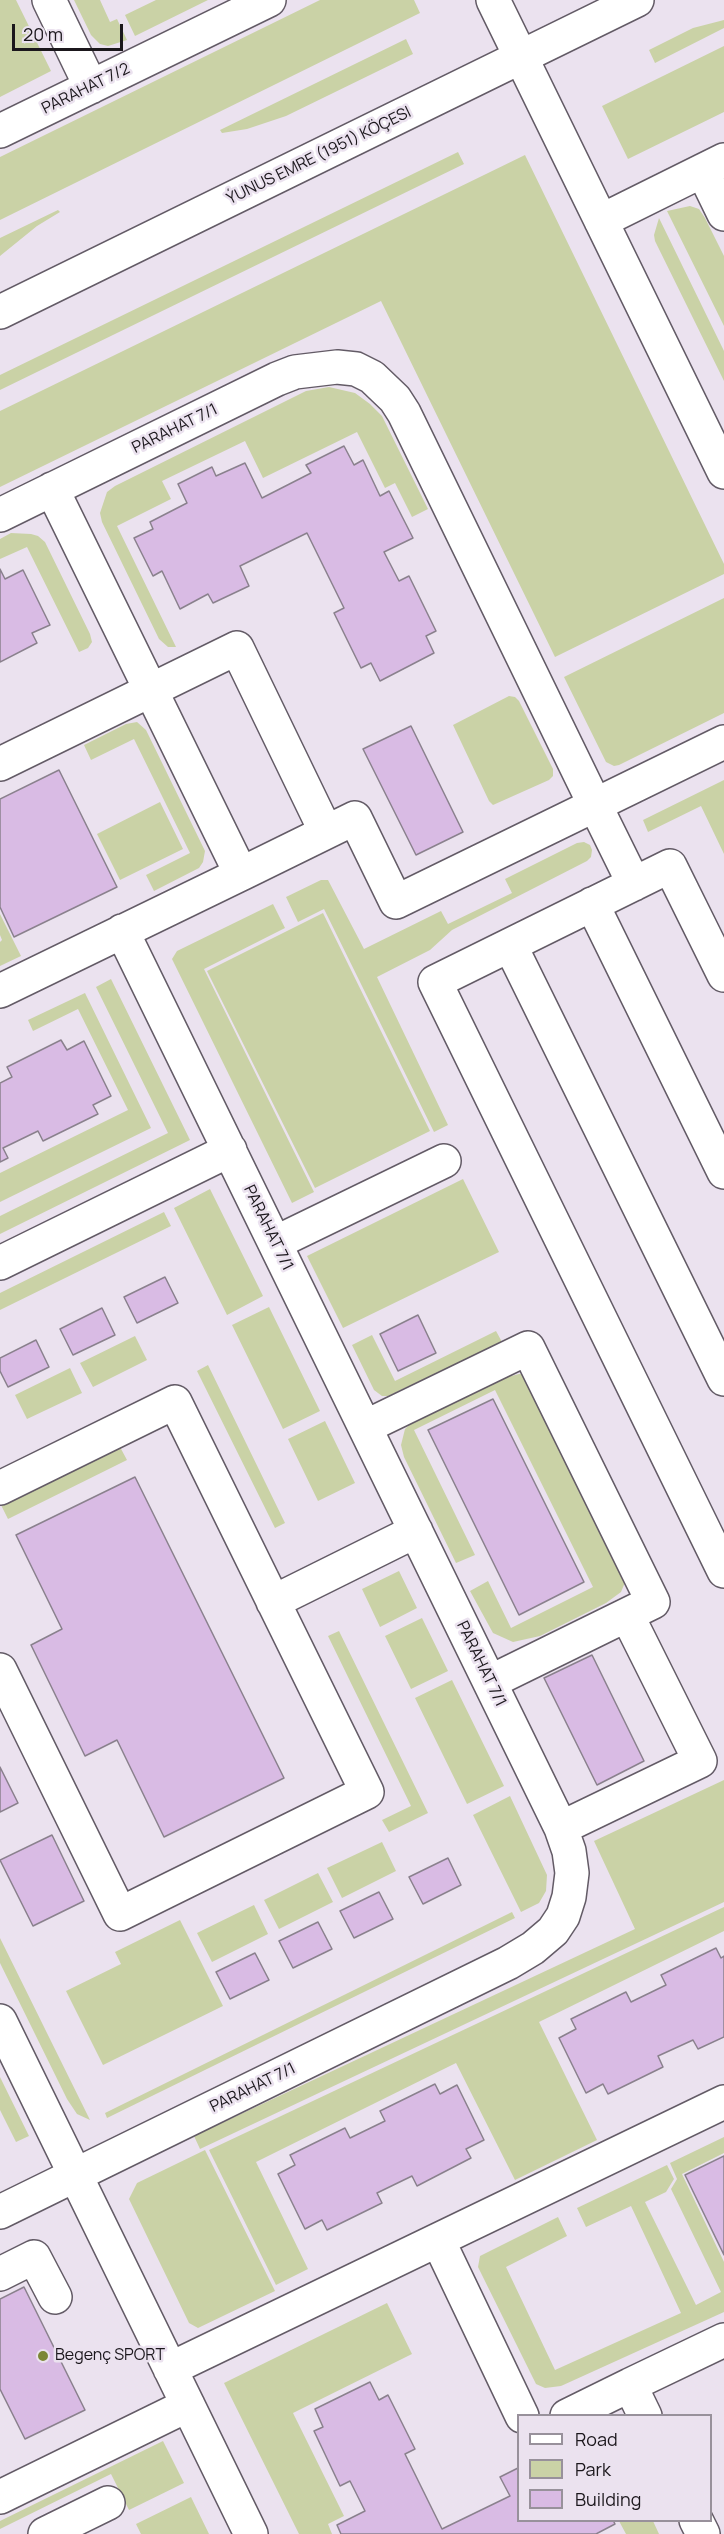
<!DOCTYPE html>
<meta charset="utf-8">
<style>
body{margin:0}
#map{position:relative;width:724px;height:2534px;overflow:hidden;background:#ebe2ef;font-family:Manrope,sans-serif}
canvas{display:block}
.legend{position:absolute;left:517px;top:2414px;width:195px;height:108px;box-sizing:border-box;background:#ebe2ef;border:2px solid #98919b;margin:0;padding:8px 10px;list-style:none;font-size:18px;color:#1b171c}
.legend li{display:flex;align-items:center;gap:12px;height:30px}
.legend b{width:30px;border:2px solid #98919b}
.scale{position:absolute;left:12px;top:24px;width:111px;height:27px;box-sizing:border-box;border:3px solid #1b171c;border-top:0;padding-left:8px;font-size:18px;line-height:21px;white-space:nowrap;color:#1b171c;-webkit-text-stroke:4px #ebe2ef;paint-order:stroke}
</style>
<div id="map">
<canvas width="724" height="2534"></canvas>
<ul class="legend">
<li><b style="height:8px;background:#fff"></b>Road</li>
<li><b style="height:16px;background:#cad2a6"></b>Park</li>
<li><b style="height:16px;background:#d9bbe4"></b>Building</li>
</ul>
<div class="scale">20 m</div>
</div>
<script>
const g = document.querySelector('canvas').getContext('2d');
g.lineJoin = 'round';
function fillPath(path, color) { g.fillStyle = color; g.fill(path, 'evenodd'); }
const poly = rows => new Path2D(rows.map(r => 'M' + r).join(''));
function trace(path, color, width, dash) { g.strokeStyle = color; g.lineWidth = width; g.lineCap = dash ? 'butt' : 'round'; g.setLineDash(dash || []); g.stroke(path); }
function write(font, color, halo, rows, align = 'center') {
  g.font = font + ' Manrope,sans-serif'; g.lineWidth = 5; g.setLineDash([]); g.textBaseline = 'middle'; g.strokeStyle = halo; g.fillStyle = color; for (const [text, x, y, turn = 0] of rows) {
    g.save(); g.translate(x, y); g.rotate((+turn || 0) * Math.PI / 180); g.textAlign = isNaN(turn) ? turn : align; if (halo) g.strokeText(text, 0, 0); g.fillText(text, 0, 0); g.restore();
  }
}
const green = poly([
 [0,0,16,0,51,71,0,97],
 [74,0,100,0,110,22,117,19,127,40,108,46,100,44,91,35],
 [156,0,208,0,135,36,125,15],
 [320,0,414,0,420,13,0,220,0,157],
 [724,20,724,28,655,63,649,50,693,28],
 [406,39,413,54,286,116,247,129,222,133,220,130],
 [724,46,724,112,628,159,602,106],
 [458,152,464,164,0,390,0,375],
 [525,155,724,564,724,574,555,657,381,301,0,487,0,411],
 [690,206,699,209,705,218,724,256,724,326,667,211],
 [58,210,60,212,37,226,0,256,0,238],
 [659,218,724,351,724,381,655,241,654,235],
 [329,387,355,393,370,404,382,416,428,509,412,517,395,483,385,488,357,432,263,478,245,441,162,481,171,499,117,526,176,647,168,647,159,639,102,522,100,513,107,492,115,486,306,391],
 [11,533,31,534,38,536,45,542,90,634,92,642,88,648,79,652,27,547,0,559,0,539],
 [724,598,724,713,619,765,614,766,606,762,564,677],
 [509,696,515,697,519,701,553,769,553,776,549,780,493,805,489,801,453,725],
 [137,722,146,730,205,851,203,862,199,868,154,891,146,875,190,853,134,739,91,760,84,745,126,724],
 [724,780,724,854,701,806,648,832,643,820],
 [160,802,183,849,120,880,97,834],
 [584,842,590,845,592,850,591,857,587,861,452,930,430,950,377,977,448,1125,434,1132,324,909,298,922,286,897,321,880,328,880,364,949,441,911,448,924,512,893,505,879,577,843],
 [273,904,285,928,204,969,314,1192,292,1203,172,959,177,951],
 [323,913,430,1131,315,1188,207,971],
 [0,914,21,956,0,966,0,942,2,940,0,935],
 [111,979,190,1140,0,1234,0,1216,168,1133,96,987],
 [85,993,151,1128,0,1202,0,1173,128,1110,78,1009,33,1031,28,1020],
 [463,1179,499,1252,343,1328,307,1256],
 [210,1189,263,1296,227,1315,174,1208],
 [164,1212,171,1226,0,1310,0,1293],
 [269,1307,320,1411,283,1429,232,1325],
 [496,1331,502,1342,388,1396,382,1396,374,1390,352,1345,372,1335,395,1381],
 [135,1336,147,1360,93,1387,80,1363],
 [208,1365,285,1523,275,1528,197,1371],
 [70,1368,82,1393,27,1419,15,1395],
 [519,1374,523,1374,626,1580,621,1592,606,1603,540,1636,513,1642,493,1633,470,1591,488,1581,511,1628,593,1587,495,1390,414,1430,475,1555,456,1563,404,1457,401,1445,405,1429,412,1422,496,1380],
 [325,1421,355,1483,318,1501,288,1439],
 [120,1447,127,1460,8,1519,1,1505],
 [399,1571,417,1608,380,1627,362,1589],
 [422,1618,448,1671,411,1689,385,1636],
 [339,1631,428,1813,389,1832,382,1820,411,1806,328,1636],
 [452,1680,504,1786,467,1804,415,1698],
 [724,1780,724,1902,200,2149,194,2136,635,1929,594,1841],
 [510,1796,547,1875,546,1891,539,1903,521,1912,473,1815],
 [382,1842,396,1871,342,1898,327,1868],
 [318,1873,333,1902,279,1929,264,1900],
 [254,1905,268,1934,212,1962,197,1933],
 [724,1907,724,1931,539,2022,597,2140,515,2180,456,2063,256,2162,308,2269,276,2285,209,2150],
 [512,1912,515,1918,107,2118,105,2113],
 [180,1920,223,2006,103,2065,66,1991,121,1964,115,1952],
 [0,1938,90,2120,77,2114,67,2099,0,1963],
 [0,2077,29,2136,16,2142,0,2110],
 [724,2137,724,2153,682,2174,724,2262,724,2312,561,2386,545,2388,536,2384,478,2267,480,2256,558,2217,567,2236,506,2267,555,2370,681,2313,631,2206,586,2227,577,2208,667,2165,674,2179,666,2192,645,2202,696,2305,721,2292,671,2189,677,2179,670,2163],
 [205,2150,275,2291,198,2328,189,2323,129,2199,137,2183],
 [387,2303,412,2354,293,2413,344,2516,328,2524,332,2534,299,2534,224,2383],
 [163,2441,184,2483,129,2510,111,2474,0,2529,0,2521],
 [191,2497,209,2534,141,2534,136,2524],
 [619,2521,653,2521,659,2534,626,2534]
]);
const building = poly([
 [344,446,354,465,363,460,380,496,389,491,413,538,384,552,399,581,409,576,436,631,426,636,434,653,380,681,371,663,361,668,334,613,344,608,307,533,240,566,249,586,213,603,208,594,180,609,162,571,153,576,134,538,153,529,150,522,187,503,178,484,212,467,216,476,245,463,262,498,311,473,306,465,344,446],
 [0,569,5,579,23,570,50,625,32,633,37,643,0,662,0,569],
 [411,726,463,832,416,855,363,749,411,726],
 [59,770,117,887,14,937,0,907,0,799,59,770],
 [61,1040,67,1050,84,1041,111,1096,93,1105,98,1114,43,1141,38,1131,3,1148,8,1158,0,1162,0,1083,12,1077,7,1067,61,1040],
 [165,1277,178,1303,137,1323,124,1297,165,1277],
 [102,1308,115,1335,73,1355,60,1329,102,1308],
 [418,1315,436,1353,398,1371,380,1334,418,1315],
 [36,1340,49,1367,8,1387,0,1371,0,1358,36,1340],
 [493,1399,584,1582,519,1615,428,1430,493,1399],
 [135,1477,284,1778,164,1837,117,1740,85,1756,31,1645,62,1629,16,1535,135,1477],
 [592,1655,644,1761,597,1785,544,1678,592,1655],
 [0,1767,18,1803,0,1812,0,1767],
 [52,1835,84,1901,33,1926,0,1860,52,1835],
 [448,1858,461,1885,423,1904,409,1877,448,1858],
 [379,1892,393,1919,354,1938,340,1911,379,1892],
 [318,1922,332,1949,293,1968,279,1941,318,1922],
 [716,1948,721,1958,724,1956,724,2037,698,2049,693,2040,658,2056,663,2067,608,2094,603,2084,586,2093,559,2038,576,2029,571,2019,626,1992,631,2002,666,1985,661,1975,716,1948],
 [255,1953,269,1980,230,1999,216,1972,255,1953],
 [435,2084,440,2094,457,2085,484,2140,466,2149,471,2158,417,2186,412,2176,377,2193,382,2203,327,2230,322,2220,305,2229,278,2174,295,2165,290,2155,345,2128,350,2138,385,2121,380,2111,435,2084],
 [724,2156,724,2255,685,2175,724,2156],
 [24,2287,85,2410,25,2439,0,2389,0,2299,24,2287],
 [370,2382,379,2400,388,2395,415,2449,405,2454,442,2529,510,2496,500,2477,518,2468,518,2520,613,2520,615,2524,596,2534,341,2534,337,2525,365,2511,350,2481,340,2486,314,2431,323,2427,315,2409,370,2382]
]);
const minor = poly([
 [49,0,91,87],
 [493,0,724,472],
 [0,131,269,0],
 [703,171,724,214],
 [601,221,724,160],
 [0,312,637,0],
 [0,515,277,379,295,372,337,367,356,369,372,377,395,399,404,413,595,805,396,902,355,818,241,874,52,489],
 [0,764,237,648,326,832],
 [634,884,595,805,724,742],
 [592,904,724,1172],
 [510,945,724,1379],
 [724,975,670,866,435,982,724,1571],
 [0,991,241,874],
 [275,1243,444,1161],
 [0,1263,230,1150],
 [365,1427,528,1348,653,1602,490,1682],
 [0,1488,175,1402,367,1792,120,1914,0,1670],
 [273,1602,416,1531],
 [561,1828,700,1761,627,1615],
 [0,2021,251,2534],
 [0,2212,508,1963,533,1948,553,1931,563,1916,569,1897,572,1873,569,1851,561,1828,122,931],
 [438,2240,522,2416],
 [0,2274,34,2257,55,2297],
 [170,2369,724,2102],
 [567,2416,630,2385],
 [645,2416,630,2385,724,2340],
 [0,2497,188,2405],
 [696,2520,703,2534],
 [45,2534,108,2503]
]);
const markers = [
 [43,2356,6,"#7c8735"]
];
const streetNames = [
 ["PARAHAT 7/2",86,89,-26],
 ["ÝUNUS EMRE (1951) KÖÇESI",319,156,-26],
 ["PARAHAT 7/1",175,429,-26],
 ["PARAHAT 7/1",268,1228,64],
 ["PARAHAT 7/1",481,1664,64],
 ["PARAHAT 7/1",253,2088,-26]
];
const poiNames = [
 ["Begenç SPORT",55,2356]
];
fillPath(green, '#cad2a6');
fillPath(building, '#d9bbe4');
trace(building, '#8a818d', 1.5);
trace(minor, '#635b66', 36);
trace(minor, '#fff', 33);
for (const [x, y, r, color] of markers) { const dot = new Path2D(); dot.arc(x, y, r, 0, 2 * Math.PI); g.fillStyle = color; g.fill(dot); trace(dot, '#ebe2ef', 2); }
write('16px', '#1b171c', '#ebe2ef', streetNames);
write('16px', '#1b171c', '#ebe2ef', poiNames, 'left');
</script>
